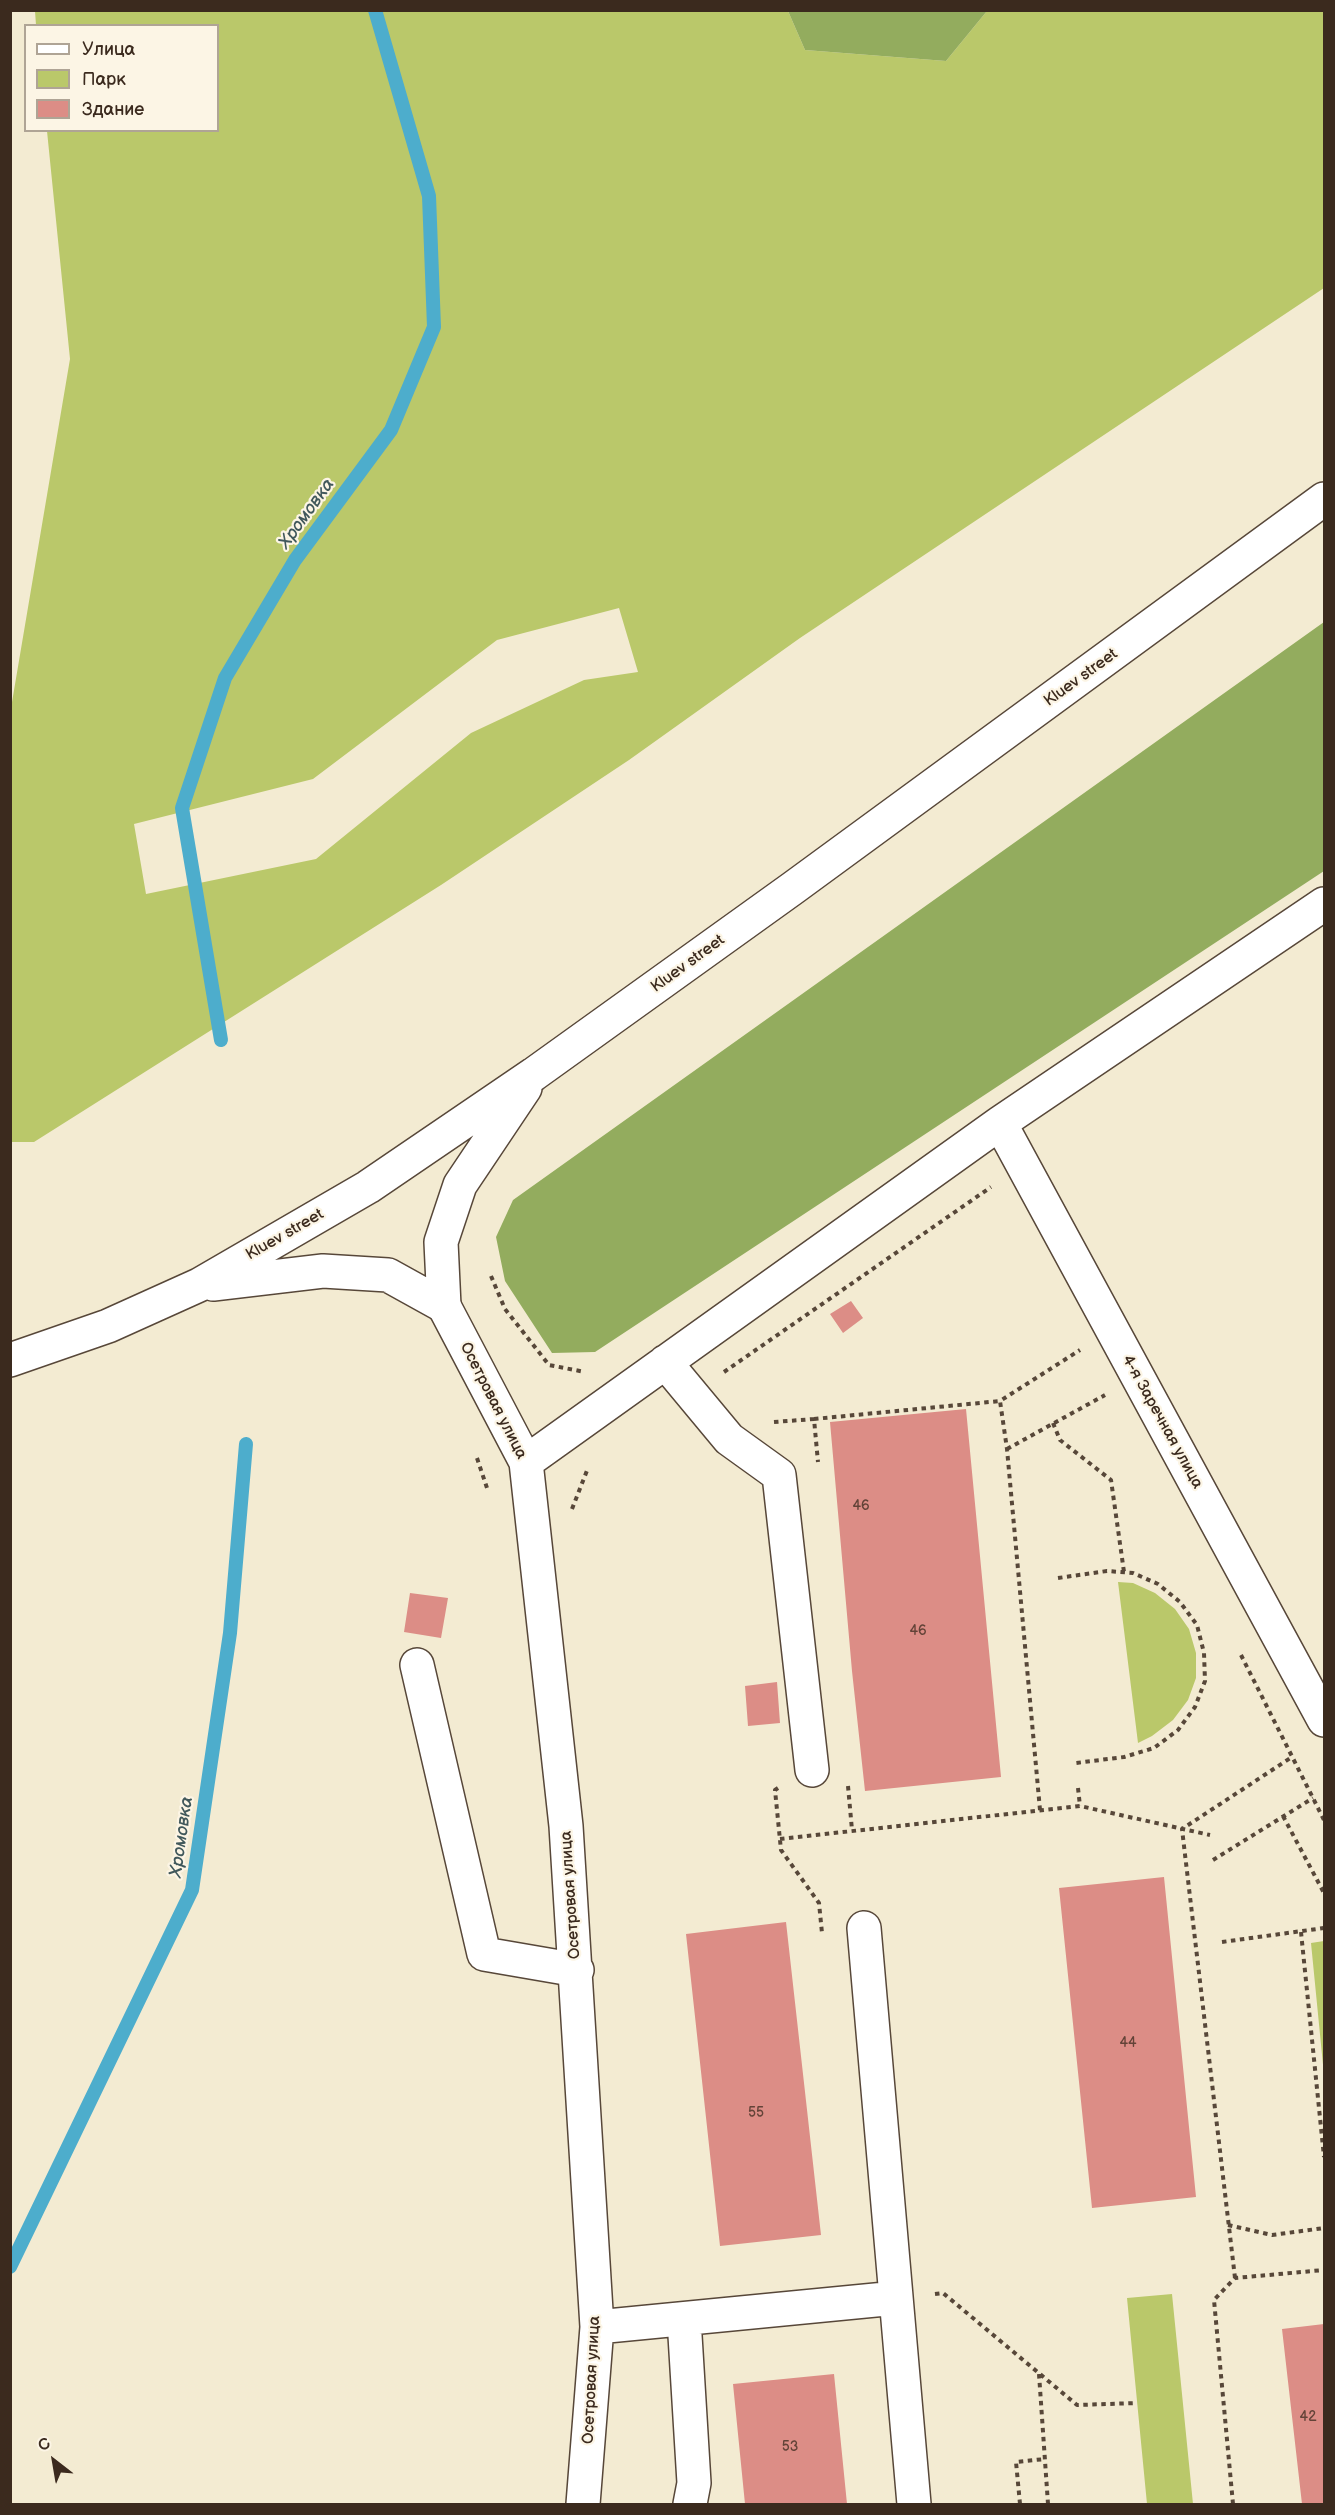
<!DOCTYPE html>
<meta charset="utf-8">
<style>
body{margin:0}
#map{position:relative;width:1335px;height:2515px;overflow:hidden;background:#f3ebd2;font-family:"Balsamiq Sans",sans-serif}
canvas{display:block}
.frame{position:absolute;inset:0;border:12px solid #3b2a1e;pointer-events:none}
.legend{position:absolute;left:24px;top:24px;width:195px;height:108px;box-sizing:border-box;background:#fcf5e5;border:2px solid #afa495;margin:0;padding:8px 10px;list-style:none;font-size:18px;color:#3b2a1e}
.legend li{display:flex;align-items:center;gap:12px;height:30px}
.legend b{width:30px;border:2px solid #afa495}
.north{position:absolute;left:24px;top:2431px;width:60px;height:60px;-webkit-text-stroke:4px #fcf5e5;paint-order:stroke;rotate:329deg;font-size:16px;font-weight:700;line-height:24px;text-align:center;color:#3b2a1e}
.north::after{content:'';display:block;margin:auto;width:21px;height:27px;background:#3b2a1e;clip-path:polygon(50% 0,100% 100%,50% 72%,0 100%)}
</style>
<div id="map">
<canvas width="1335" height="2515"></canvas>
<div class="frame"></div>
<ul class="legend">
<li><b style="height:8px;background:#fff"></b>Улица</li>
<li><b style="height:16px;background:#bac86a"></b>Парк</li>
<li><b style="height:16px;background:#dc8d86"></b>Здание</li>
</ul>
<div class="north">С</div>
</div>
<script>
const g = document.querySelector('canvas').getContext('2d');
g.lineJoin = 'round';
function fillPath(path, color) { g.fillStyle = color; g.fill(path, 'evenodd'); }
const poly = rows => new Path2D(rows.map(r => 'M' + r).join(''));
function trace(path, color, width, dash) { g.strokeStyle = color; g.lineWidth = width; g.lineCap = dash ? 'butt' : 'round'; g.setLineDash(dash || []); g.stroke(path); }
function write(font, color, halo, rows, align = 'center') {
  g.font = font + ' "Balsamiq Sans",sans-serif'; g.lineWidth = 4.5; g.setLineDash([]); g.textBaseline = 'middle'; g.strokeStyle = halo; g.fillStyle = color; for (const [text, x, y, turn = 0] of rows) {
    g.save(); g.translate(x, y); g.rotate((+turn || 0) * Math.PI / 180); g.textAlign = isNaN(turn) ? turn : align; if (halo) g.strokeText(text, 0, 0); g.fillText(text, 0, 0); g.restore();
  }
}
const green = poly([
 [35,11,788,11,805,50,946,61,987,11,1324,11,1324,288,800,638,629,760,441,885,34,1142,11,1142,11,708,70,359,47,131,218,130,218,26,36,25],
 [619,608,638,672,584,680,471,733,316,859,146,894,134,824,313,779,497,640],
 [1118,1582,1133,1583,1155,1593,1175,1609,1189,1629,1196,1653,1196,1678,1188,1700,1173,1720,1152,1736,1138,1743],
 [1324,1941,1324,2075,1311,1943],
 [1172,2294,1193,2504,1147,2504,1127,2298]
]);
const forest = poly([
 [788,11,987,11,946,61,805,50],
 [1324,622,1324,871,595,1352,552,1353,505,1281,496,1237,513,1200]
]);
const stream = poly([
 [221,1040,182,808,225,678,295,560,391,430,434,327,429,196,375,10],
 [10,2267,192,1890,230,1633,246,1444]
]);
const building = poly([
 [851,1301,863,1318,843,1333,830,1314],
 [966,1409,1001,1777,865,1791,852,1671,830,1422],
 [410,1593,448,1598,441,1638,404,1632],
 [777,1682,780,1723,748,1726,745,1686],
 [1164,1877,1196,2197,1092,2208,1059,1888],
 [786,1922,821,2235,720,2246,686,1934],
 [1324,2324,1324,2504,1302,2504,1282,2329],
 [834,2374,847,2504,745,2504,733,2384]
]);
const path = poly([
 [491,1276,505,1309,549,1365,585,1372],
 [724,1372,991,1187],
 [814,1419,1000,1401],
 [774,1422,814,1419,818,1462],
 [1053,1423,1060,1440,1111,1480,1124,1572],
 [1007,1449,1105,1395],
 [477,1458,488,1491],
 [572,1509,588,1468],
 [1058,1578,1107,1571,1133,1573,1158,1584,1180,1602,1197,1625,1204,1653,1205,1681,1195,1707,1178,1730,1154,1748,1124,1757,1076,1763],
 [1241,1655,1324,1820],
 [848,1786,852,1830],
 [778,1788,775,1790,781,1850,819,1903,822,1933],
 [1078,1788,1080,1806],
 [1040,1810,1007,1449,1000,1401,1080,1350],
 [1283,1816,1324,1893],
 [780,1839,1080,1806,1210,1835],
 [1213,1860,1313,1798],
 [1301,1932,1324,2157],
 [1222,1942,1324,1928],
 [1228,2225,1272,2235,1324,2228],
 [1235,2278,1182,1829,1292,1757],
 [935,2294,943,2293,1077,2405,1137,2403],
 [1039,2374,1048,2504],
 [1020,2504,1016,2462,1045,2459],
 [1233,2504,1214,2300,1235,2278,1324,2270]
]);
const minor = poly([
 [1000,1123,1324,1720],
 [444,1306,526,1462,566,1826,597,2327,583,2504],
 [665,1362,729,1439,779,1475,812,1770],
 [526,1462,1000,1123,1324,904],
 [417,1665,484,1954,577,1970],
 [864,1928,914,2504],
 [684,2319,694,2483,690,2504],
 [597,2327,896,2298]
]);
const major = poly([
 [213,1284,323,1271,388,1275,444,1306],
 [444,1306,441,1242,460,1185,525,1088],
 [10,1360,108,1326,199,1285,368,1187,534,1074,793,888,1324,499]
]);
const numberNames = [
 ["46",861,1506],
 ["46",918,1631],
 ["44",1128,2043],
 ["55",756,2113],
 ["42",1308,2417],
 ["53",790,2447]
];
const streetNames = [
 ["Kluev street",1081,678,-36],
 ["Kluev street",688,964,-36],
 ["Kluev street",285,1235,-30],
 ["Осетровая улица",493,1401,63],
 ["4-я Заречная улица",1162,1422,61],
 ["Осетровая улица",571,1895,-94],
 ["Осетровая улица",592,2380,-87]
];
const waterNames = [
 ["Хромовка",307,514,-54],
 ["Хромовка",182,1837,-82]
];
fillPath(green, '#bac86a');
fillPath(forest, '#93ac5e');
trace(stream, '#4dadcc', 14);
fillPath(building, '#dc8d86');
trace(minor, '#574739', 36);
trace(major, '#574739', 36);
trace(path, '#574739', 4, [4.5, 4.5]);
trace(minor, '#fff', 33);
trace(major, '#fff', 33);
write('14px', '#634338', null, numberNames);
write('16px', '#3b2a1e', '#fcf5e5', streetNames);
write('italic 18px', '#41585b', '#fcf5e5', waterNames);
</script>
